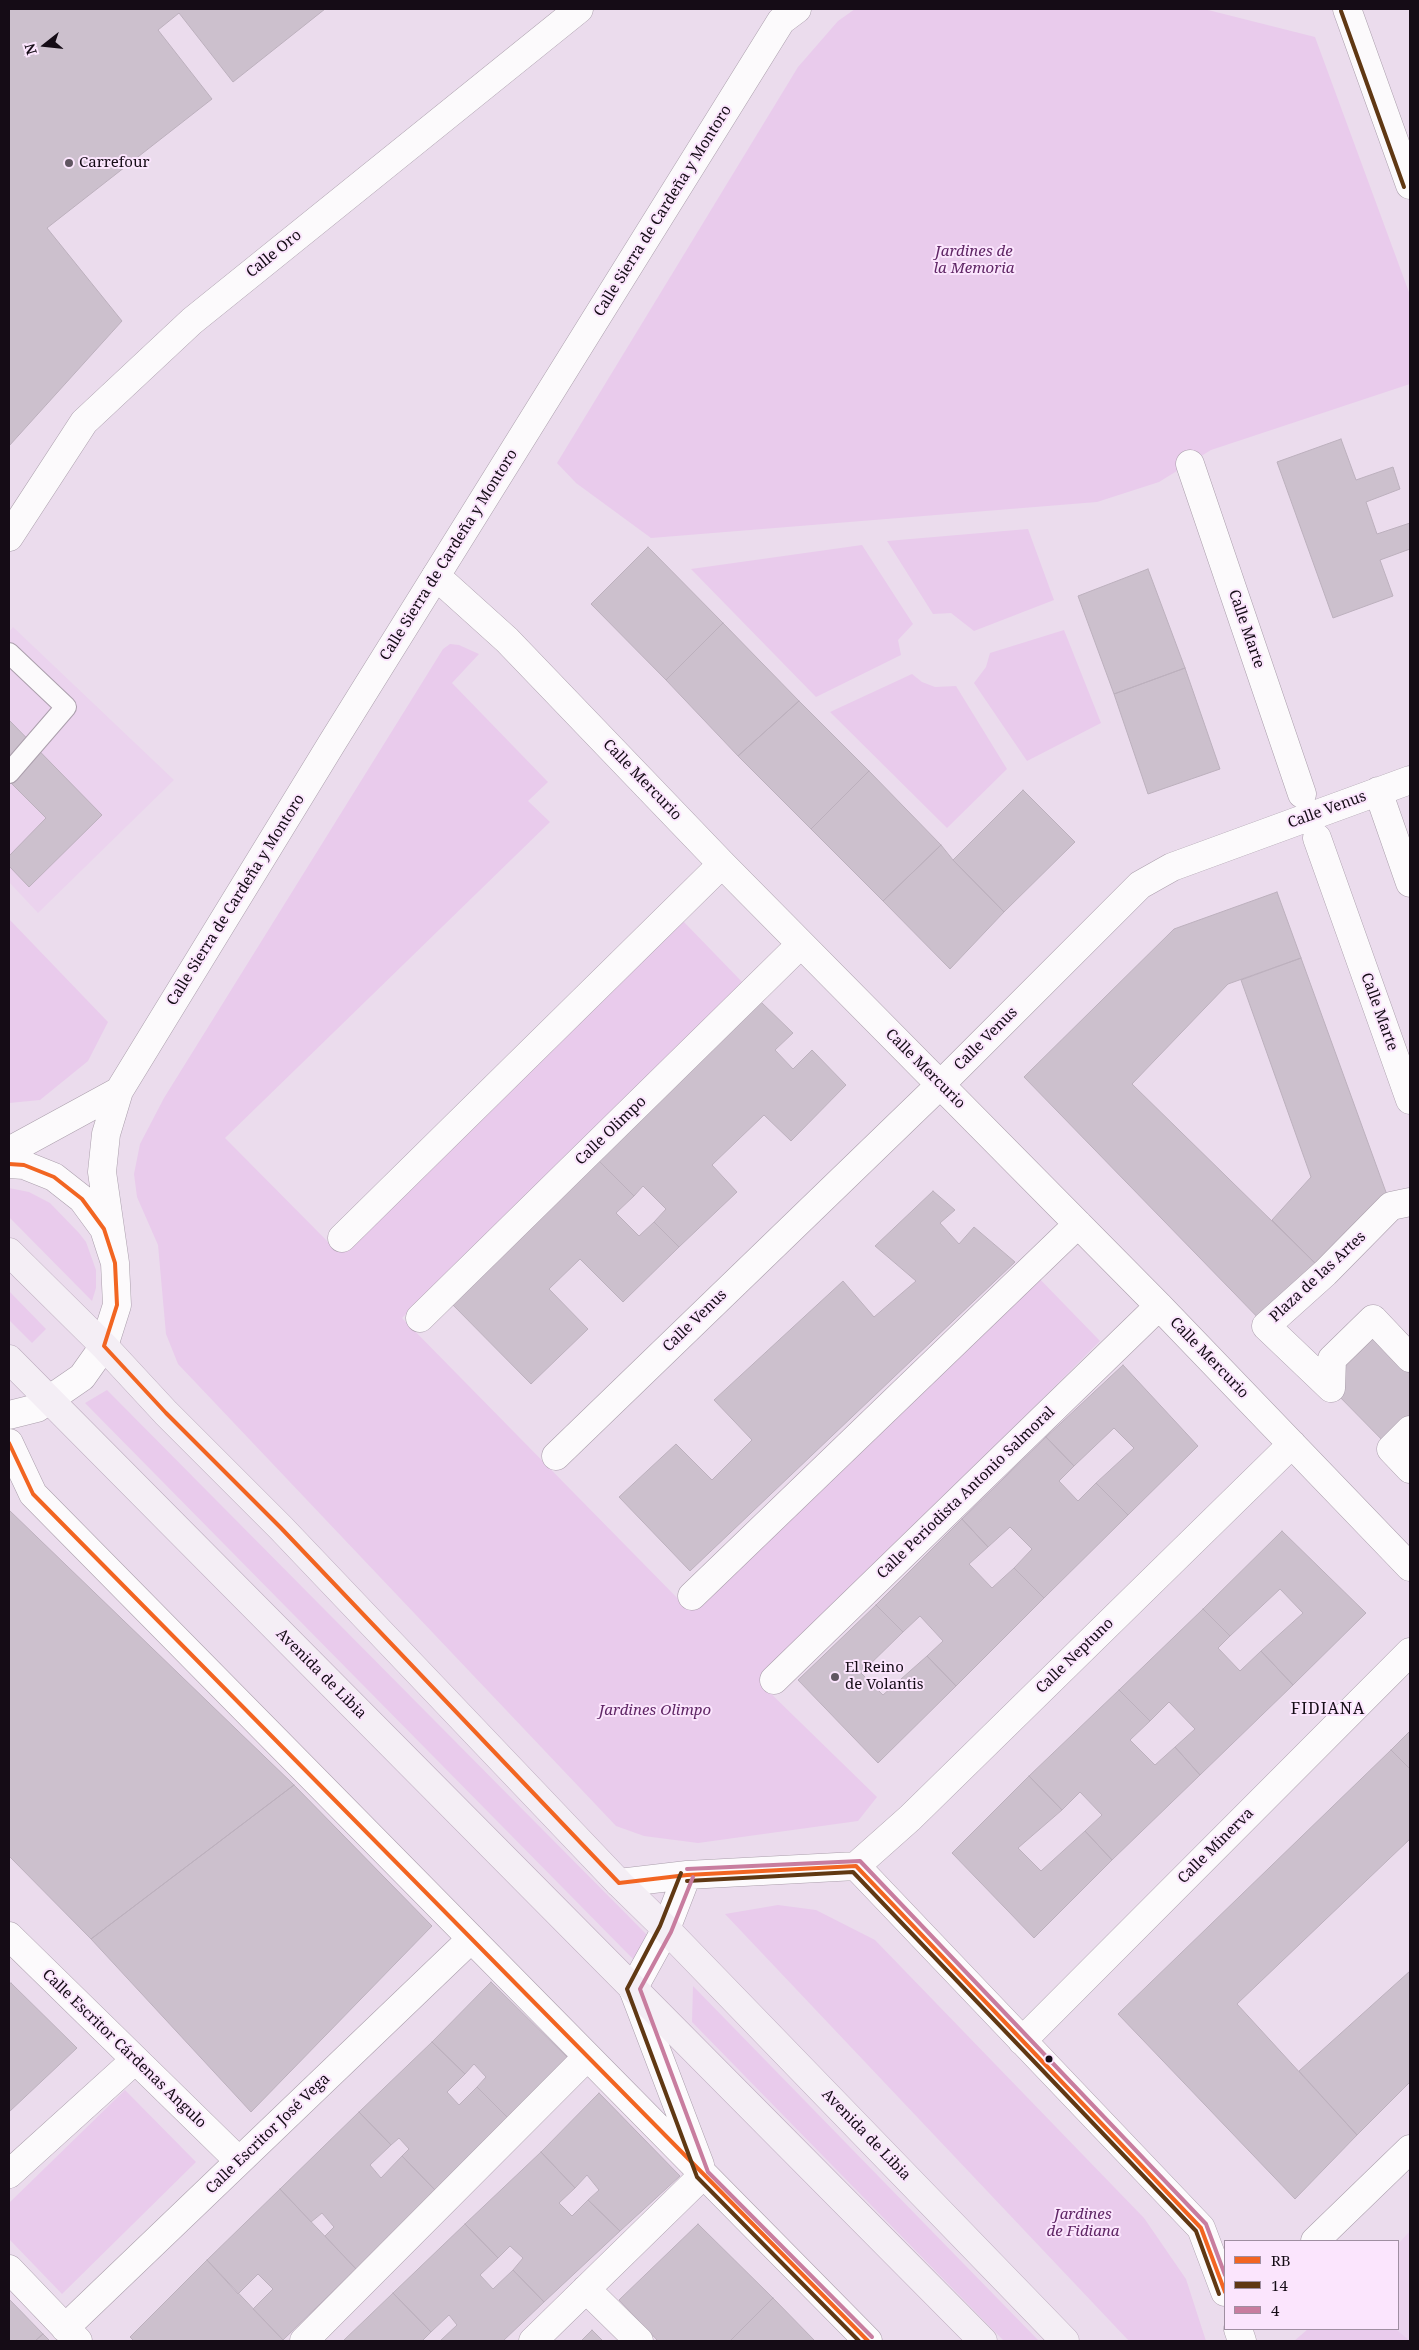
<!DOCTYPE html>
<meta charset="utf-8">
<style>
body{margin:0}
#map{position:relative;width:1419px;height:2350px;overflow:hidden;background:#ebdced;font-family:"Noto Serif",serif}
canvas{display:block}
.frame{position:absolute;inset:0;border:10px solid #150c16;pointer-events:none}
.legend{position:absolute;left:1224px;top:2240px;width:175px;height:90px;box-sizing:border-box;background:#fbe5fd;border:1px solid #9f8ea1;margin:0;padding:6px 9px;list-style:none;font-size:15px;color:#150c16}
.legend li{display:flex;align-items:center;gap:10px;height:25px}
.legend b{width:25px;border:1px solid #9f8ea1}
.north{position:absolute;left:20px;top:20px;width:50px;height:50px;-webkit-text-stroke:4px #fbe5fd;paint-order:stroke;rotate:254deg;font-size:14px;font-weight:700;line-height:20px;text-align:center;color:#150c16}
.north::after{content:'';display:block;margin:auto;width:18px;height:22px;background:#150c16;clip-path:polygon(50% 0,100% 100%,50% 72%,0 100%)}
</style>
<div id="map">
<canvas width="1419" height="2350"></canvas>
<div class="frame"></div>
<ul class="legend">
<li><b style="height:6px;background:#f26522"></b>RB</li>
<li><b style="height:6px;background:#603813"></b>14</li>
<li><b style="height:6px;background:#c87d9f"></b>4</li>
</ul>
<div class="north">N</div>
</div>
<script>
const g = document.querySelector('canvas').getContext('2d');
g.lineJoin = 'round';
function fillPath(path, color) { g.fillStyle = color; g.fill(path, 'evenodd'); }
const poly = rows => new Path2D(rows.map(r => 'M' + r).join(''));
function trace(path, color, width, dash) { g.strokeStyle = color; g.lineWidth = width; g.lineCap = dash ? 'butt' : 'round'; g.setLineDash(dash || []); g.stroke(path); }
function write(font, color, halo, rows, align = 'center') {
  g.font = font + ' "Noto Serif",serif'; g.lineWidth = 4; g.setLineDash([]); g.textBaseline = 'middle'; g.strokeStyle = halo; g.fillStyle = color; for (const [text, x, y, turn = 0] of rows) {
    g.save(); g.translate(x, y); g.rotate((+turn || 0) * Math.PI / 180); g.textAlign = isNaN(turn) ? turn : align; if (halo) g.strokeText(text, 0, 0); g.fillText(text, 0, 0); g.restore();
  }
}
const built = poly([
 [13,627,174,780,38,913,9,882,9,632],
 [1410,2231,1410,2341,1396,2329,1398,2244]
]);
const green = poly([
 [855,9,1204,9,1315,37,1410,295,1410,384,1211,450,1159,482,1097,502,651,538,576,483,557,463,798,67,838,21],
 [1028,529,1054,600,974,631,951,613,933,614,887,541],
 [862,545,913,624,898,640,901,655,816,697,691,569],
 [1064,630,1101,723,1027,761,974,683,986,667,990,653],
 [450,644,459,645,479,654,452,683,548,782,528,801,550,822,225,1138,338,1252,683,921,746,986,402,1318,688,1609,1032,1271,1100,1341,760,1683,877,1797,858,1821,698,1843,644,1836,616,1826,178,1364,166,1334,158,1245,137,1197,134,1174,140,1144,164,1098,443,649],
 [912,674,922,682,935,687,956,686,1007,769,947,828,830,712],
 [9,919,108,1022,88,1061,40,1100,9,1103],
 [9,1188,29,1192,50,1203,79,1233,86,1242,96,1270,96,1288,92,1301,9,1217],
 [9,1291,46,1329,32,1343,9,1320],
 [107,1390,652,1940,635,1961,85,1403],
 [778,1905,816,1910,875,1940,1144,2218,1186,2279,1206,2341,1129,2341,725,1914],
 [693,1986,1039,2341,1004,2341,692,2022],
 [125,2090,196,2162,62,2294,9,2239,9,2203],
 [1308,2329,1396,2329,1410,2341,1294,2341]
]);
const building = poly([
 [9,9,325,9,233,82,179,13,158,30,212,99,47,228,122,321,9,446,9,9],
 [1341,439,1356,480,1393,467,1400,489,1366,502,1377,534,1410,523,1410,549,1380,560,1393,596,1333,618,1277,462,1341,439],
 [648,547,723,623,666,680,591,604,648,547],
 [1148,569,1185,668,1114,694,1078,596,1148,569],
 [723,623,799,701,738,756,666,680,723,623],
 [1185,668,1220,769,1148,794,1114,694,1185,668],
 [799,701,869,771,811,829,738,756,799,701],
 [9,720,102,815,29,887,9,866,9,856,46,818,9,781,9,720],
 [869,771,941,845,883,901,811,829,869,771],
 [1023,790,1075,842,1004,912,953,860,1023,790],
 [941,845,953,860,1004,912,950,969,883,901,941,845],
 [1277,892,1301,958,1228,984,1132,1084,1325,1273,1266,1326,1024,1077,1174,929,1277,892],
 [1301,958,1391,1206,1325,1273,1272,1220,1311,1177,1241,980,1301,958],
 [760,1001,793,1033,775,1050,793,1069,812,1050,846,1085,791,1141,764,1115,712,1165,737,1192,679,1247,654,1222,666,1209,643,1186,634,1196,597,1159,760,1001],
 [597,1159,634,1196,616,1213,639,1236,654,1222,679,1247,623,1302,580,1259,549,1289,588,1329,531,1384,451,1303,597,1159],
 [933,1191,955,1210,940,1223,959,1244,974,1227,1015,1262,690,1571,619,1497,676,1444,712,1480,752,1440,714,1400,843,1281,874,1317,916,1281,875,1246,933,1191],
 [1373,1319,1410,1358,1410,1430,1391,1449,1331,1388,1373,1319],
 [1123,1365,1198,1446,1128,1515,1096,1483,1134,1448,1114,1428,1074,1466,1046,1437,1123,1365],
 [1046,1437,1074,1466,1059,1481,1078,1501,1096,1483,1128,1515,1044,1598,1014,1568,1032,1549,1010,1527,988,1547,962,1519,1046,1437],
 [9,1510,294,1785,91,1939,9,1856,9,1510],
 [962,1519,988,1547,969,1564,992,1588,1014,1568,1044,1598,956,1686,927,1656,943,1641,920,1616,903,1632,876,1605,962,1519],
 [1282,1531,1366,1613,1293,1685,1261,1651,1303,1613,1280,1589,1230,1636,1203,1609,1282,1531],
 [876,1605,903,1632,861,1673,883,1695,927,1656,956,1686,878,1763,798,1680,876,1605],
 [1203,1609,1230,1636,1218,1648,1240,1671,1261,1651,1293,1685,1200,1775,1175,1747,1195,1729,1169,1702,1150,1721,1119,1690,1203,1609],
 [1119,1690,1150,1721,1130,1740,1155,1765,1175,1747,1200,1775,1112,1860,1085,1831,1102,1815,1080,1792,1062,1810,1029,1776,1119,1690],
 [1410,1731,1410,1769,1391,1750,1410,1731],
 [1391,1750,1410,1769,1410,1839,1237,2004,1357,2135,1295,2199,1118,2014,1391,1750],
 [1029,1776,1062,1810,1018,1848,1041,1871,1085,1831,1112,1860,1034,1938,952,1853,1029,1776],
 [294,1785,432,1926,251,2112,91,1939,294,1785],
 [1410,1971,1410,2082,1357,2135,1299,2071,1410,1971],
 [491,1982,568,2058,508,2118,477,2087,486,2077,474,2064,465,2074,432,2042,491,1982],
 [11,1983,77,2048,9,2112,9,1984,11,1983],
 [432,2042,465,2074,447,2092,459,2105,477,2087,508,2118,435,2190,402,2156,409,2149,399,2138,391,2145,359,2112,432,2042],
 [599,2093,680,2176,620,2231,588,2200,599,2190,587,2175,575,2188,541,2152,599,2093],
 [359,2112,391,2145,370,2165,381,2178,402,2156,435,2190,356,2269,325,2236,334,2227,322,2213,311,2222,280,2189,359,2112],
 [541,2152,575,2188,559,2203,572,2216,588,2200,620,2231,544,2302,513,2270,523,2258,510,2246,498,2258,465,2224,541,2152],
 [280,2189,356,2269,283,2340,253,2309,273,2289,258,2274,238,2294,207,2260,280,2189],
 [465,2224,498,2258,480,2275,493,2289,513,2270,544,2302,503,2341,440,2341,457,2325,449,2315,431,2332,393,2293,465,2224],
 [698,2224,773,2298,730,2341,658,2341,619,2300,698,2224],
 [207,2260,283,2340,282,2341,134,2341,130,2337,207,2260],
 [393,2293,431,2332,422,2341,343,2341,393,2293],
 [773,2298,815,2341,730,2341,773,2298],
 [9,2299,43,2334,35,2341,9,2341,9,2299],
 [592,2330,603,2341,581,2341,592,2330],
 [43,2334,50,2341,35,2341,43,2334]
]);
const lane = poly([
 [9,653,66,707,9,773]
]);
const street = poly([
 [1190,464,1302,794],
 [9,537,84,422,192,321,579,9],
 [436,576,507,640,722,864,1159,1306,1410,1567],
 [1378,791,1410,883],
 [1317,838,1410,1100],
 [1410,1202,1391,1206,1325,1273,1266,1326,1331,1388,1332,1359,1373,1319,1410,1358],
 [342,1238,722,864],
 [420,1318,801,944],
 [1410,1430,1391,1449,1410,1469],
 [556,1456,941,1084,1140,885,1172,867,1410,780],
 [692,1596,1078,1224],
 [774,1680,1159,1306],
 [856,1866,910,1818,1292,1444],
 [619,1883,687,1875,856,1866,1201,2228,1225,2292],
 [9,1936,239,2161],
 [633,1989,666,1929,687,1875],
 [1022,2041,1410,1652],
 [9,2174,135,2060],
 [1315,2241,1410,2149],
 [9,2269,78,2341],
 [586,2289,639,2341],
 [65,2328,471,1939],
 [1238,2329,1242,2341],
 [304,2341,587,2057],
 [533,2341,703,2175]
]);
const secondary = poly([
 [1347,9,1410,185],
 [9,1151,119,1091],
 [9,1164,24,1165,54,1177,82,1199,104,1229,115,1263,117,1305,104,1346,82,1377,37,1408,9,1415],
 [115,1263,102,1172,106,1134,119,1091,332,743,781,21,797,9],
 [9,1443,33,1494,868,2341],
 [633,1989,700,2165]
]);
const primary = poly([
 [9,1252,104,1346,166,1413,281,1528,619,1883,666,1929,1065,2341],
 [9,1359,983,2341]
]);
const bus1 = poly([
 [9,1164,24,1165,54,1177,82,1199,104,1229,115,1263,117,1305,104,1346,166,1413,281,1528,619,1883,687,1875,856,1866,1201,2228,1225,2292],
 [9,1443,33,1494,868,2341]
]);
const bus2 = poly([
 [1341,11,1404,187],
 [681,1873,660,1926,627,1989,697,2177,859,2341],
 [687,1881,853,1872,1196,2231,1219,2294]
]);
const bus3 = poly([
 [687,1869,860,1861,1206,2224,1225,2275],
 [693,1877,671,1932,640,1989,708,2172,872,2337]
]);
const markers = [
 [69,163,5,"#605561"],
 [835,1677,5,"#605561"],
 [1049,2059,4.5,"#150c16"]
];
const poiNames = [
 ["Carrefour",79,163],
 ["El Reino",845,1668],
 ["de Volantis",845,1685]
];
const streetNames = [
 ["Calle Sierra de Cardeña y Montoro",663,211,-58],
 ["Calle Oro",274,254,-39],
 ["Calle Sierra de Cardeña y Montoro",449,555,-58],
 ["Calle Marte",1246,629,71],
 ["Calle Mercurio",642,780,46],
 ["Calle Venus",1327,810,-20],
 ["Calle Sierra de Cardeña y Montoro",236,900,-58],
 ["Calle Marte",1379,1012,70],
 ["Calle Venus",986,1039,-45],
 ["Calle Mercurio",925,1069,45],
 ["Calle Olimpo",611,1131,-44],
 ["Plaza de las Artes",1318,1277,-43],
 ["Calle Venus",695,1321,-44],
 ["Calle Mercurio",1209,1358,46],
 ["Calle Periodista Antonio Salmoral",966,1493,-44],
 ["Calle Neptuno",1075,1656,-44],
 ["Avenida de Libia",321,1674,45],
 ["Calle Minerva",1216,1846,-45],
 ["Calle Escritor Cárdenas Angulo",124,2049,44],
 ["Calle Escritor José Vega",268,2134,-44],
 ["Avenida de Libia",866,2135,46]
];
const parkNames = [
 ["Jardines de",974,252],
 ["la Memoria",974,269],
 ["Jardines Olimpo",655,1711],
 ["Jardines",1083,2215],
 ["de Fidiana",1083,2232]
];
const neighbourhoodNames = [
 ["FIDIANA",1328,1709]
];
fillPath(built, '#ebd3ee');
fillPath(green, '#e9cbec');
fillPath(building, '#ccc0cd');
trace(building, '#bcb0bd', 1);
trace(lane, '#aa9eab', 22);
trace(street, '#aa9eab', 29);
trace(secondary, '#aa9eab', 29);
trace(primary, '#bbabbd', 29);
trace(lane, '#fcfafc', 20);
trace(street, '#fcfafc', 28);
trace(secondary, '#fcfafc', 28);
trace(primary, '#f4eef5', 28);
trace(bus1, '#f26522', 4);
trace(bus2, '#603813', 4);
trace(bus3, '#c87d9f', 4);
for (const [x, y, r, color] of markers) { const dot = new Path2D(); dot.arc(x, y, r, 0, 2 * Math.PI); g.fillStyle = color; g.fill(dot); trace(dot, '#fbe5fd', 2); }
write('15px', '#150c16', '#fbe5fd', poiNames, 'left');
write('15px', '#150c16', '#fbe5fd', streetNames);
write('italic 15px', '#5f2665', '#fbe5fd', parkNames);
g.letterSpacing = '1px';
write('16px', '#150c16', '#fbe5fd', neighbourhoodNames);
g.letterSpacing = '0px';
</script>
